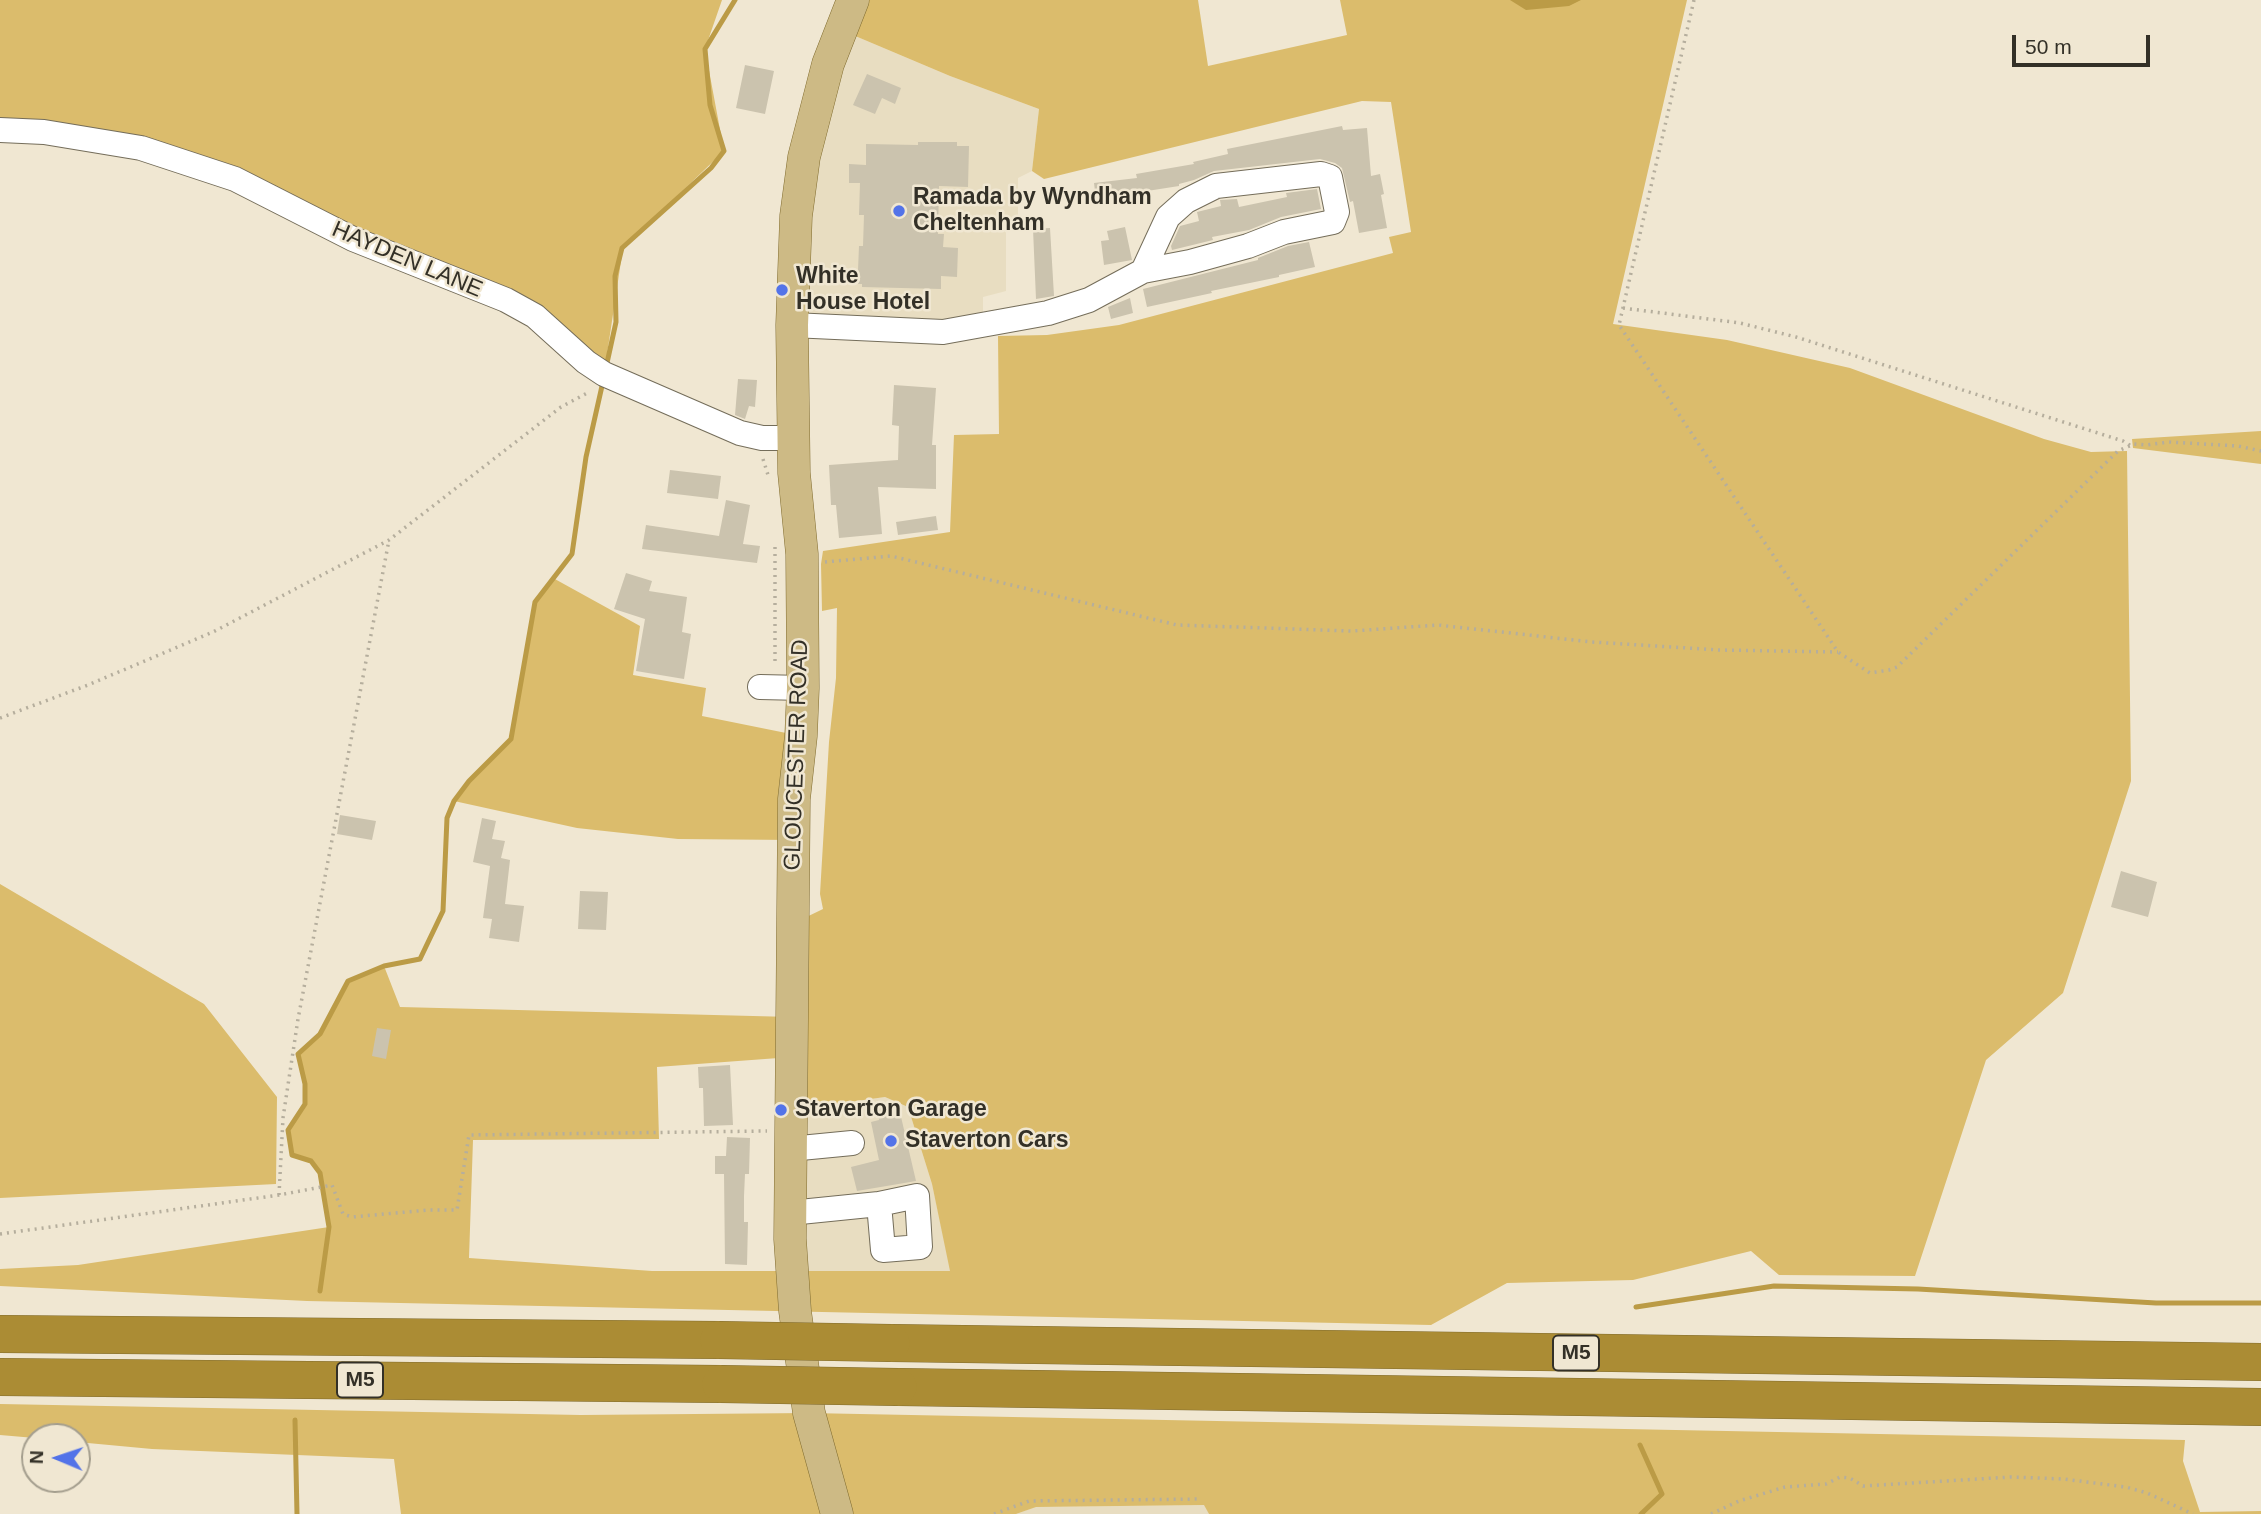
<!DOCTYPE html>
<style>
body{margin:0}
#map{position:relative;width:2261px;height:1514px;overflow:hidden;background:#f0e7d2;font-family:Arial,sans-serif}
canvas{display:block}
.north{position:absolute;left:21px;top:1423px;width:70px;height:70px;box-sizing:border-box;background:#f0e7d2;border:2px solid #a49e8e;border-radius:50%;rotate:272deg;font-size:19px;font-weight:700;line-height:28px;text-align:center;color:#333027}
.north::after{content:'';display:block;margin:auto;width:24px;height:32px;background:#5373e8;clip-path:polygon(50% 0,100% 100%,50% 72%,0 100%)}
.scale{position:absolute;left:2012px;top:35px;width:138px;height:32px;box-sizing:border-box;border:4px solid #333027;border-top:0;padding-left:9px;font-size:21px;line-height:24px;white-space:nowrap;color:#333027;-webkit-text-stroke:5px #f0e7d2;paint-order:stroke}
</style>
<div id="map">
<canvas width="2261" height="1514"></canvas>
<div class="north">N</div>
<div class="scale">50 m</div>
</div>
<script>
const g = document.querySelector('canvas').getContext('2d');
g.lineJoin = 'round';
function fillPath(path, color) { g.fillStyle = color; g.fill(path, 'evenodd'); }
const poly = rows => new Path2D(rows.map(r => 'M' + r).join(''));
function trace(path, color, width, dash) { g.strokeStyle = color; g.lineWidth = width; g.lineCap = dash ? 'butt' : 'round'; g.setLineDash(dash || []); g.stroke(path); }
function write(font, color, halo, rows, align = 'center') {
  g.font = font + ' Arial,sans-serif'; g.lineWidth = 5; g.setLineDash([]); g.textBaseline = 'middle'; g.strokeStyle = halo; g.fillStyle = color; for (const [text, x, y, turn = 0] of rows) {
    g.save(); g.translate(x, y); g.rotate((+turn || 0) * Math.PI / 180); g.textAlign = isNaN(turn) ? turn : align; if (halo) g.strokeText(text, 0, 0); g.fillText(text, 0, 0); g.restore();
  }
}
const built = poly([
 [841,30,950,76,1039,109,1032,171,1018,178,1018,223,1006,227,1006,291,983,297,983,325,792,325],
 [885,1097,908,1107,932,1184,951,1272,791,1272,792,1110],
 [1205,1505,1209,1514,1016,1514,1035,1507]
]);
const green = poly([
 [0,0,722,0,705,49,724,151,623,248,604,374,535,316,235,179,0,129],
 [853,0,1198,0,1208,66,1347,35,1340,0,1687,0,1613,324,1727,340,1850,368,2044,439,2091,452,2127,451,2131,781,2063,993,1986,1060,1915,1276,1779,1275,1751,1251,1633,1280,1507,1283,1431,1325,307,1301,0,1286,0,1269,78,1265,329,1227,320,1173,311,1161,292,1155,288,1130,305,1104,305,1084,298,1054,320,1034,348,981,384,966,400,1007,792,1017,792,924,823,909,820,894,829,742,836,678,837,608,822,611,821,564,823,551,950,532,954,435,999,434,998,336,1047,335,1119,325,1393,253,1389,237,1411,232,1391,102,1362,101,1044,179,1032,171,1039,109,950,76,841,30],
 [792,1057,792,1110,885,1097,908,1107,932,1184,950,1271,652,1271,469,1258,473,1140,659,1139,657,1067],
 [2261,431,2261,464,2133,448,2132,439],
 [553,578,640,626,633,675,706,688,702,716,801,736,793,840,678,839,577,828,454,801,469,781,511,739,535,602],
 [0,884,204,1004,277,1097,276,1184,0,1198],
 [0,1404,581,1415,809,1413,2185,1440,2183,1461,2200,1512,2261,1511,2261,1514,1209,1514,1204,1505,1036,1507,1016,1514,401,1514,394,1459,152,1449,77,1442,77,1437,35,1438,0,1435]
]);
const water = poly([
 [1510,0,1581,0,1569,6,1526,10]
]);
const stream = poly([
 [607,363,616,322,615,276,622,248,711,168,724,151,710,105,705,49,735,0],
 [320,1291,329,1227,320,1173,311,1161,292,1155,288,1130,305,1104,305,1084,298,1054,320,1034,348,981,384,966,420,959,443,911,447,818,454,801,469,781,511,739,535,602,572,554,586,457,602,386],
 [1636,1307,1774,1286,1918,1289,2156,1303,2261,1303],
 [295,1420,297,1514],
 [1640,1445,1662,1494,1641,1514]
]);
const building = poly([
 [745,65,774,71,765,114,736,108],
 [867,74,901,88,895,104,882,98,875,114,853,105],
 [1342,126,1343,130,1367,128,1371,176,1380,174,1384,194,1381,195,1387,228,1359,233,1353,201,1350,202,1342,168,1335,163,1320,159,1214,171,1194,180,1179,184,1179,186,1096,199,1094,183,1137,178,1136,174,1194,164,1193,162,1228,154,1227,149],
 [918,142,957,142,957,146,969,146,968,187,939,186,938,234,944,234,943,247,958,248,957,277,941,276,941,289,862,287,862,284,858,284,858,270,859,246,863,246,864,215,859,215,860,183,849,183,849,164,866,165,866,144,918,145],
 [1317,189,1321,209,1281,217,1249,230,1212,237,1213,240,1172,250,1171,246,1180,226,1199,221,1197,212,1221,206,1220,200,1237,199,1239,207,1287,197,1286,193],
 [1125,227,1132,260,1104,265,1101,241,1109,240,1107,231],
 [1050,228,1054,296,1036,299,1033,229],
 [1309,242,1315,267,1279,275,1279,277,1211,291,1212,293,1147,307,1143,289,1258,260,1258,258,1288,246],
 [1130,298,1133,313,1111,319,1108,307],
 [738,379,757,380,755,407,749,406,745,419,735,415],
 [894,385,936,388,932,445,936,445,936,489,878,487,882,534,839,538,836,505,831,505,829,465,898,460,899,426,892,425],
 [670,470,721,476,718,499,667,493],
 [726,500,750,505,743,544,760,546,757,563,642,549,646,525,719,536],
 [936,516,938,530,898,535,896,522],
 [626,573,652,581,649,591,687,597,682,632,691,634,684,679,636,671,645,619,614,609],
 [340,815,376,821,372,840,337,834],
 [482,818,496,821,492,839,505,841,501,858,510,860,505,904,524,906,519,942,489,938,492,919,483,918,490,866,473,862],
 [2121,871,2157,882,2148,917,2111,907],
 [580,891,608,892,606,930,578,929],
 [377,1028,391,1030,386,1059,372,1056],
 [730,1065,733,1125,704,1126,703,1088,699,1088,698,1067],
 [898,1104,916,1181,857,1191,851,1167,879,1160,871,1122,879,1120,877,1109],
 [727,1137,750,1138,749,1174,745,1174,744,1196,744,1222,748,1222,747,1265,725,1264,724,1174,715,1174,715,1156,726,1156]
]);
const path = poly([
 [1694,0,1619,325,1838,652,1870,673,1889,670,1897,667,2118,451,2134,444,2146,445,2169,442,2238,446,2261,451],
 [1623,308,1740,323,1796,337,2123,441,2131,446],
 [763,459,768,475],
 [775,547,775,666],
 [825,562,891,556,1177,625,1352,631,1438,625,1592,642,1719,650,1838,652],
 [0,718,88,685,213,632,389,540,561,407,589,392],
 [279,1195,283,1118,298,1019,389,540],
 [0,1234,279,1195,332,1185,343,1214,352,1217,428,1210,457,1210,469,1135,767,1131],
 [994,1514,1029,1501,1201,1499],
 [1711,1514,1739,1501,1785,1487,1826,1484,1840,1477,1850,1478,1863,1486,2011,1477,2063,1479,2126,1487,2147,1493,2193,1514]
]);
const minor = poly([
 [0,130,44,132,141,148,235,179,353,239,506,300,535,316,586,362,604,374,740,433,762,438,793,438],
 [792,325,943,332,1048,313,1089,300,1143,271,1190,262,1248,246,1284,232,1333,222,1337,212,1330,177,1321,174,1216,186,1186,201,1168,217,1143,271],
 [760,687,803,688],
 [790,1149,852,1143],
 [790,1213,879,1204,917,1196,920,1247,883,1250,879,1204]
]);
const major = poly([
 [837,1514,809,1413,795,1311,790,1239,794,799,801,736,803,688,802,554,794,473,792,325,796,216,804,157,828,64,853,0]
]);
const highway = poly([
 [0,1334,719,1340],
 [891,1343,2261,1362],
 [0,1377,721,1384],
 [898,1387,2261,1407]
]);
const highwayBridge = poly([
 [719,1340,891,1343],
 [721,1384,898,1387]
]);
const markers = [
 [899,211,7,"#5373e8"],
 [782,290,7,"#5373e8"],
 [781,1110,7,"#5373e8"],
 [891,1141,7,"#5373e8"]
];
const shields = [
 [1576,1353,46],
 [360,1380,46]
];
const shieldNames = [
 ["M5",1576,1353],
 ["M5",360,1380]
];
const poiNames = [
 ["Ramada by Wyndham",913,198],
 ["Cheltenham",913,224],
 ["White",796,277],
 ["House Hotel",796,303],
 ["Staverton Garage",795,1110],
 ["Staverton Cars",905,1141]
];
const streetNames = [
 ["HAYDEN LANE",407,260,23],
 ["GLOUCESTER ROAD",797,755,-88]
];
fillPath(built, '#e8ddc1');
fillPath(green, '#dbbc6c');
fillPath(water, '#bb9b46');
trace(stream, '#bb9b46', 5);
fillPath(building, '#cbc3ae');
trace(minor, '#746d5a', 26);
trace(major, '#816c2f', 33);
trace(highway, '#816c2f', 38);
trace(path, '#b5ae9d', 3.5, [2, 5]);
trace(minor, '#fff', 24);
trace(major, '#cdba85', 32);
trace(highway, '#ab8c34', 37);
trace(highwayBridge, '#816c2f', 38, []);
trace(highwayBridge, '#ab8c34', 37);
for (const [x, y, r, color] of markers) { const dot = new Path2D(); dot.arc(x, y, r, 0, 2 * Math.PI); g.fillStyle = color; g.fill(dot); trace(dot, '#f0e7d2', 2.5); }
for (const [x, y, w] of shields) { const box = new Path2D(); box.roundRect(x - w / 2, y - 17.5, w, 35, 5); g.fillStyle = '#f0e7d2'; g.fill(box); trace(box, '#333027', 2); }
write('bold 21px', '#333027', null, shieldNames);
write('bold 23px', '#333027', '#f0e7d2', poiNames, 'left');
write('23px', '#333027', '#f0e7d2', streetNames);
</script>
